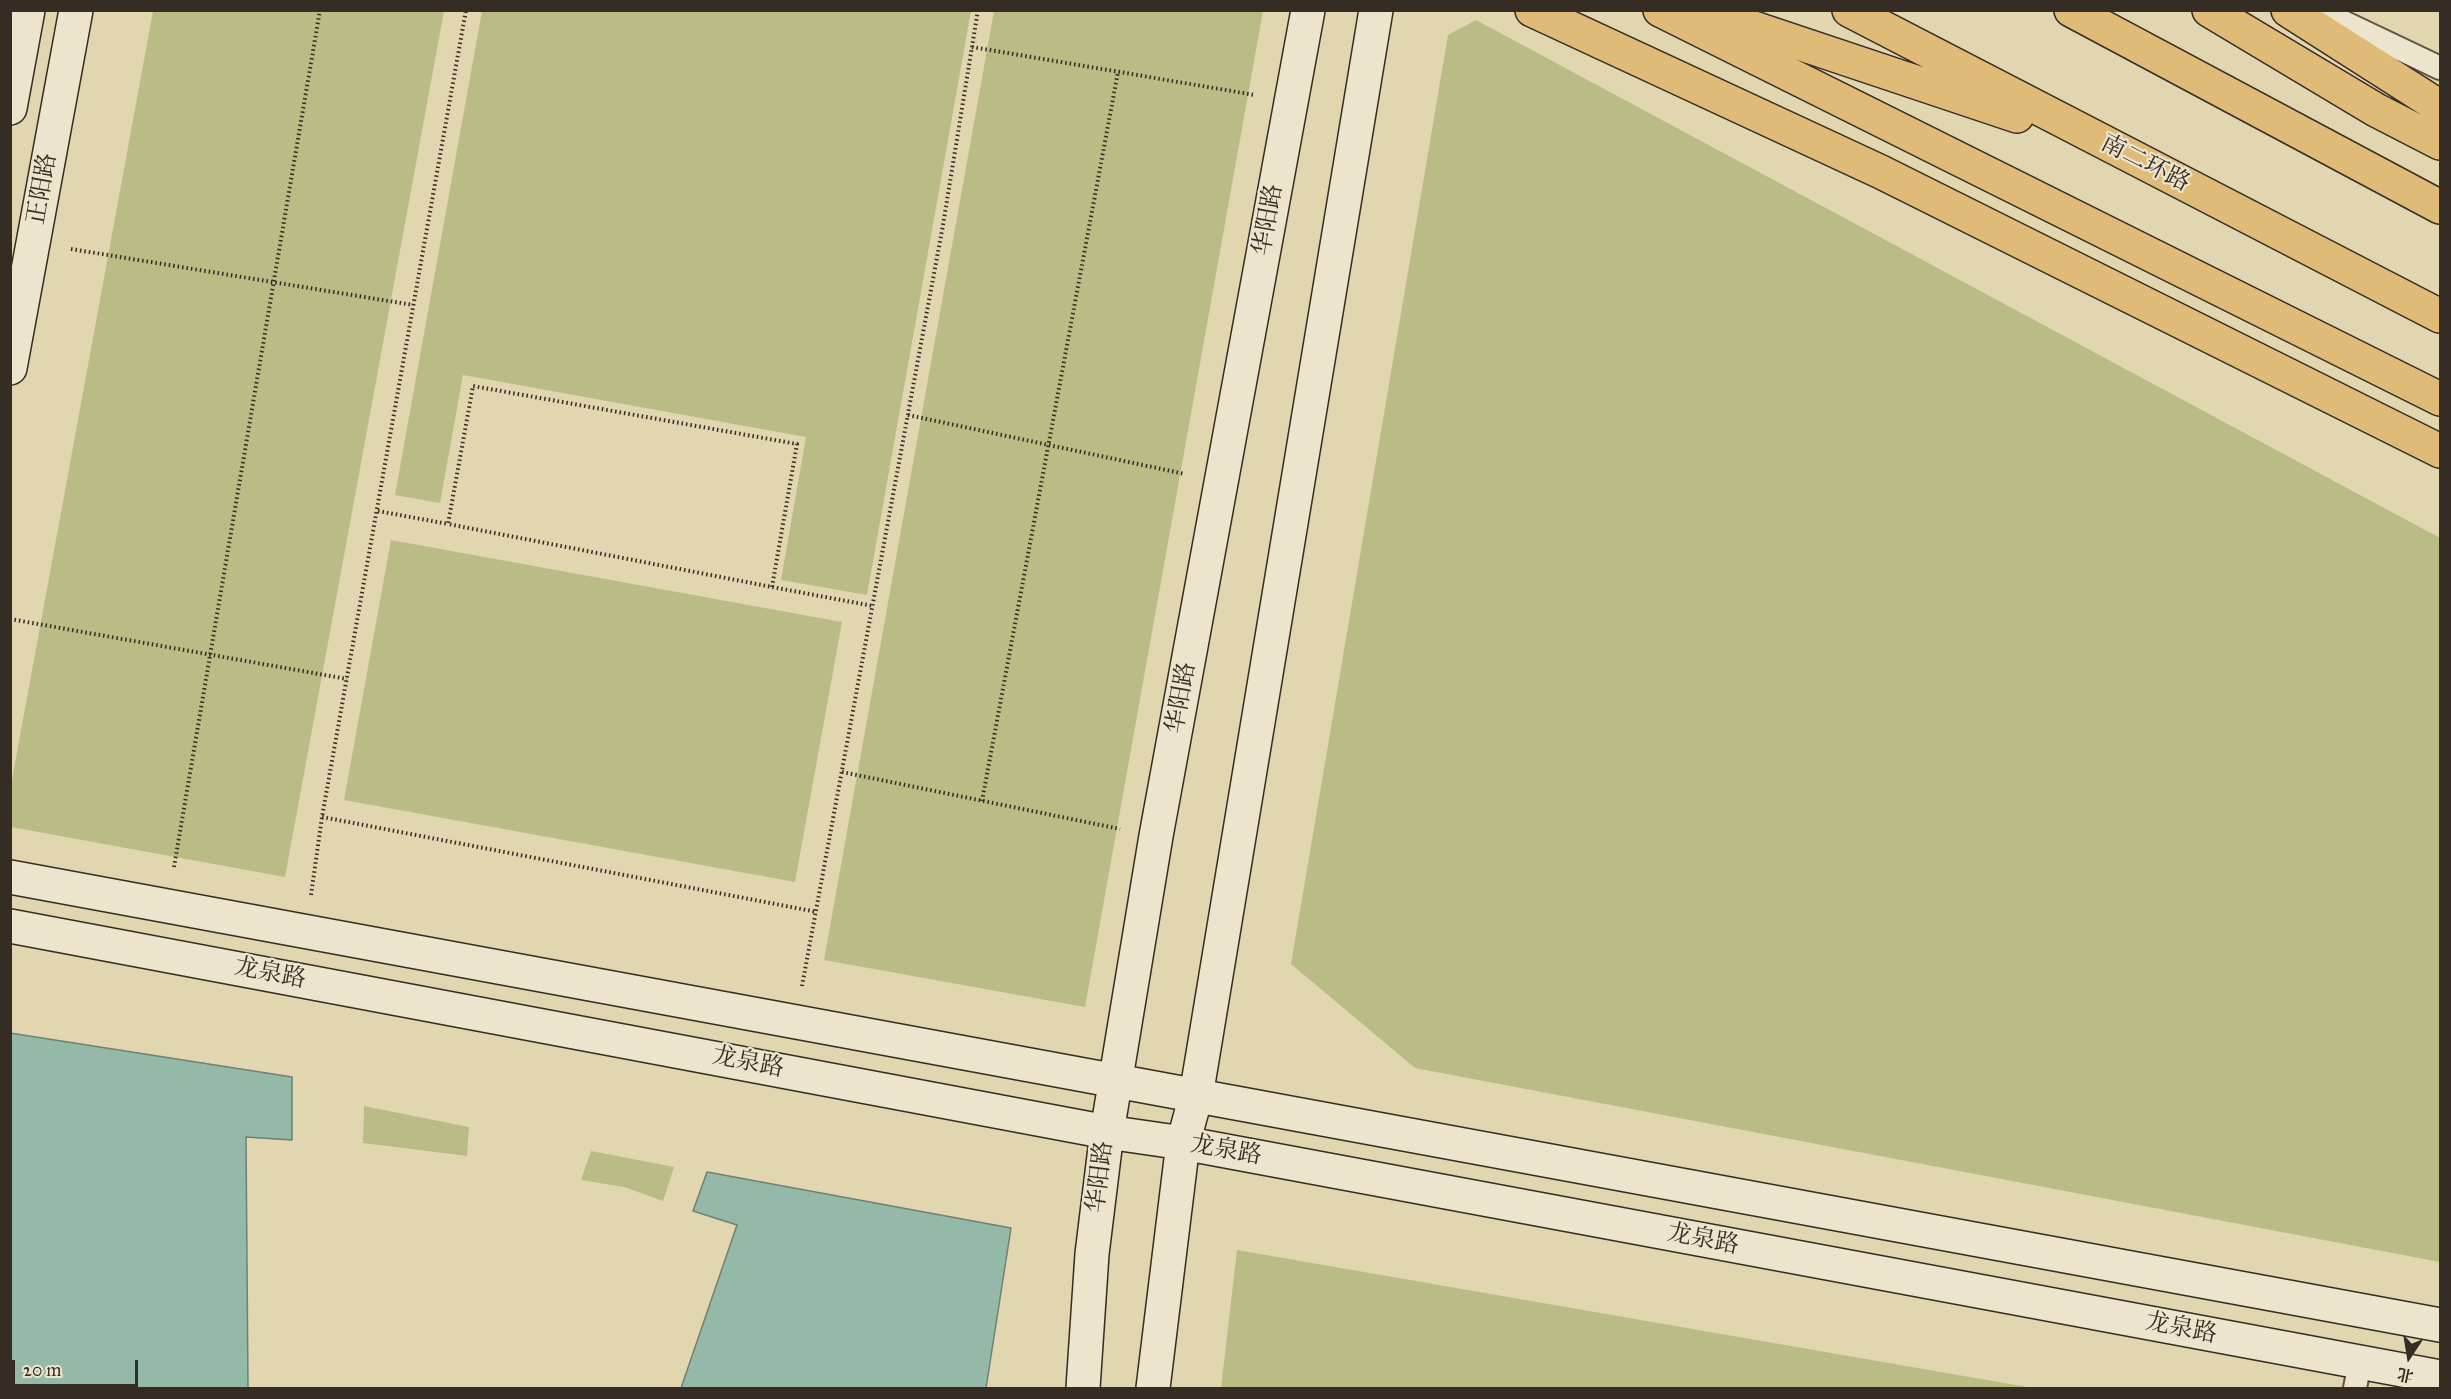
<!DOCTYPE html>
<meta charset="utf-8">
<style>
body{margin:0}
#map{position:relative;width:2451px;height:1399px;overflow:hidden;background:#e1d6b0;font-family:"IM FELL Great Primer","Noto Serif SC",serif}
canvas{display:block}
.frame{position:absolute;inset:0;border:12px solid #352c23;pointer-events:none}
.north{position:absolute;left:2379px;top:1327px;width:60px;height:60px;-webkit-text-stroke:4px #ece4cc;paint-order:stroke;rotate:192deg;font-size:16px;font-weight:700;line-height:24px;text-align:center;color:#352c23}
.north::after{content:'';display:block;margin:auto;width:21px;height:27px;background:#352c23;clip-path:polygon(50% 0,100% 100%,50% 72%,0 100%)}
.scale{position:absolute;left:12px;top:1360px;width:126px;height:27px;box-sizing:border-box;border:3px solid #352c23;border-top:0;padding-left:8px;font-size:18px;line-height:21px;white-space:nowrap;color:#352c23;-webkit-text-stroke:4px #ece4cc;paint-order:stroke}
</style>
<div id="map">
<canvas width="2451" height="1399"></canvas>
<div class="frame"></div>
<div class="north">北</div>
<div class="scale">20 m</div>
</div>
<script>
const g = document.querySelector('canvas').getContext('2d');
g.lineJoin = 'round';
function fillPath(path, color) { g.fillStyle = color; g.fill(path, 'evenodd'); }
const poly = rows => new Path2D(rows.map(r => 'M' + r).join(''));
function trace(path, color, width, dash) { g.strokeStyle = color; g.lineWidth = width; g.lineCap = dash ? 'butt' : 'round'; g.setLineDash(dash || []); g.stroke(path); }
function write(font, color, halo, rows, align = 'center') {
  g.font = font + ' "IM FELL Great Primer","Noto Serif SC",serif'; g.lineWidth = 4.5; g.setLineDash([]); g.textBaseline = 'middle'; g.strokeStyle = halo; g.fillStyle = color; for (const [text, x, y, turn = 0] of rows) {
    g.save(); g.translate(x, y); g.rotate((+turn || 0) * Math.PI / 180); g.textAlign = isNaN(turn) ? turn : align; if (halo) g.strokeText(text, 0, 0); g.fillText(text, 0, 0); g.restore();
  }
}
const green = poly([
 [153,11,444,11,285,877,11,827,11,785],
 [482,11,971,11,867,595,781,580,806,437,463,375,440,503,395,495],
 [994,11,1263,11,1085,1007,824,960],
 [1476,20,2440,538,2440,1262,1415,1068,1291,964,1448,35],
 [391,540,842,622,795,882,344,800],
 [364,1106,469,1127,467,1156,363,1143],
 [591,1151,674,1167,663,1201,624,1187,581,1180],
 [1237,1250,2033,1388,1221,1388]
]);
const water = poly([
 [10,1033,292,1077,292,1140,246,1137,248,1388,11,1388,10,1033],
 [707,1172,1011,1228,986,1388,681,1388,737,1225,693,1211,707,1172]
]);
const path = poly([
 [972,47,1255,95],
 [71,249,413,305],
 [908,415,1185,474],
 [378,511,448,524],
 [772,587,797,444,473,386,448,524,772,587,873,606],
 [10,619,347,679],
 [842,772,1120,829],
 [982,801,1118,72],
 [322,817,817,912],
 [174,867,320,10],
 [311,895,322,817,466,10],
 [802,986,943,225,978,10]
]);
const lane = poly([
 [2318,10,2440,68],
 [2355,1388,2360,1362]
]);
const secondary = poly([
 [10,108,28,10],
 [10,368,76,10],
 [10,877,2440,1325],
 [10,926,1107,1132,1183,1143,2440,1377],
 [1083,1388,1092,1254,1107,1132,1156,836,1308,10],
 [1153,1388,1183,1143,1196,1096,1376,10]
]);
const primary = poly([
 [1532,10,1881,172,2440,451],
 [1660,10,2440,399],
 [2209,10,2376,110,2440,143],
 [2288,10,2440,107]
]);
const highway = poly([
 [1700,10,2017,116],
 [1849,10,2440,316],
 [2071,10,2440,207]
]);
const streetNames = [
 ["南二环路",2145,164,27],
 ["正阳路",43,189,-80],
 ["华阳路",1269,220,-80],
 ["华阳路",1182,698,-80],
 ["龙泉路",270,974,11],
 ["龙泉路",748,1063,11],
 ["龙泉路",1226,1151,10],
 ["华阳路",1101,1177,-83],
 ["龙泉路",1703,1240,11],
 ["龙泉路",2181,1329,11]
];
fillPath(green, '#babc86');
fillPath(water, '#94b9a9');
trace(water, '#6e8173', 1.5);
trace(lane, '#605646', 26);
trace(secondary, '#352c23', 36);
trace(primary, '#352c23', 36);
trace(highway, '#352c23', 36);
trace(path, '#352c23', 4, [1.5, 3]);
trace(lane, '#ece4cc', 22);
trace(secondary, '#ece4cc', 33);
trace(primary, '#e0bb78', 33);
trace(highway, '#e0bb78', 33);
write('24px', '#352c23', '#ece4cc', streetNames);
</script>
